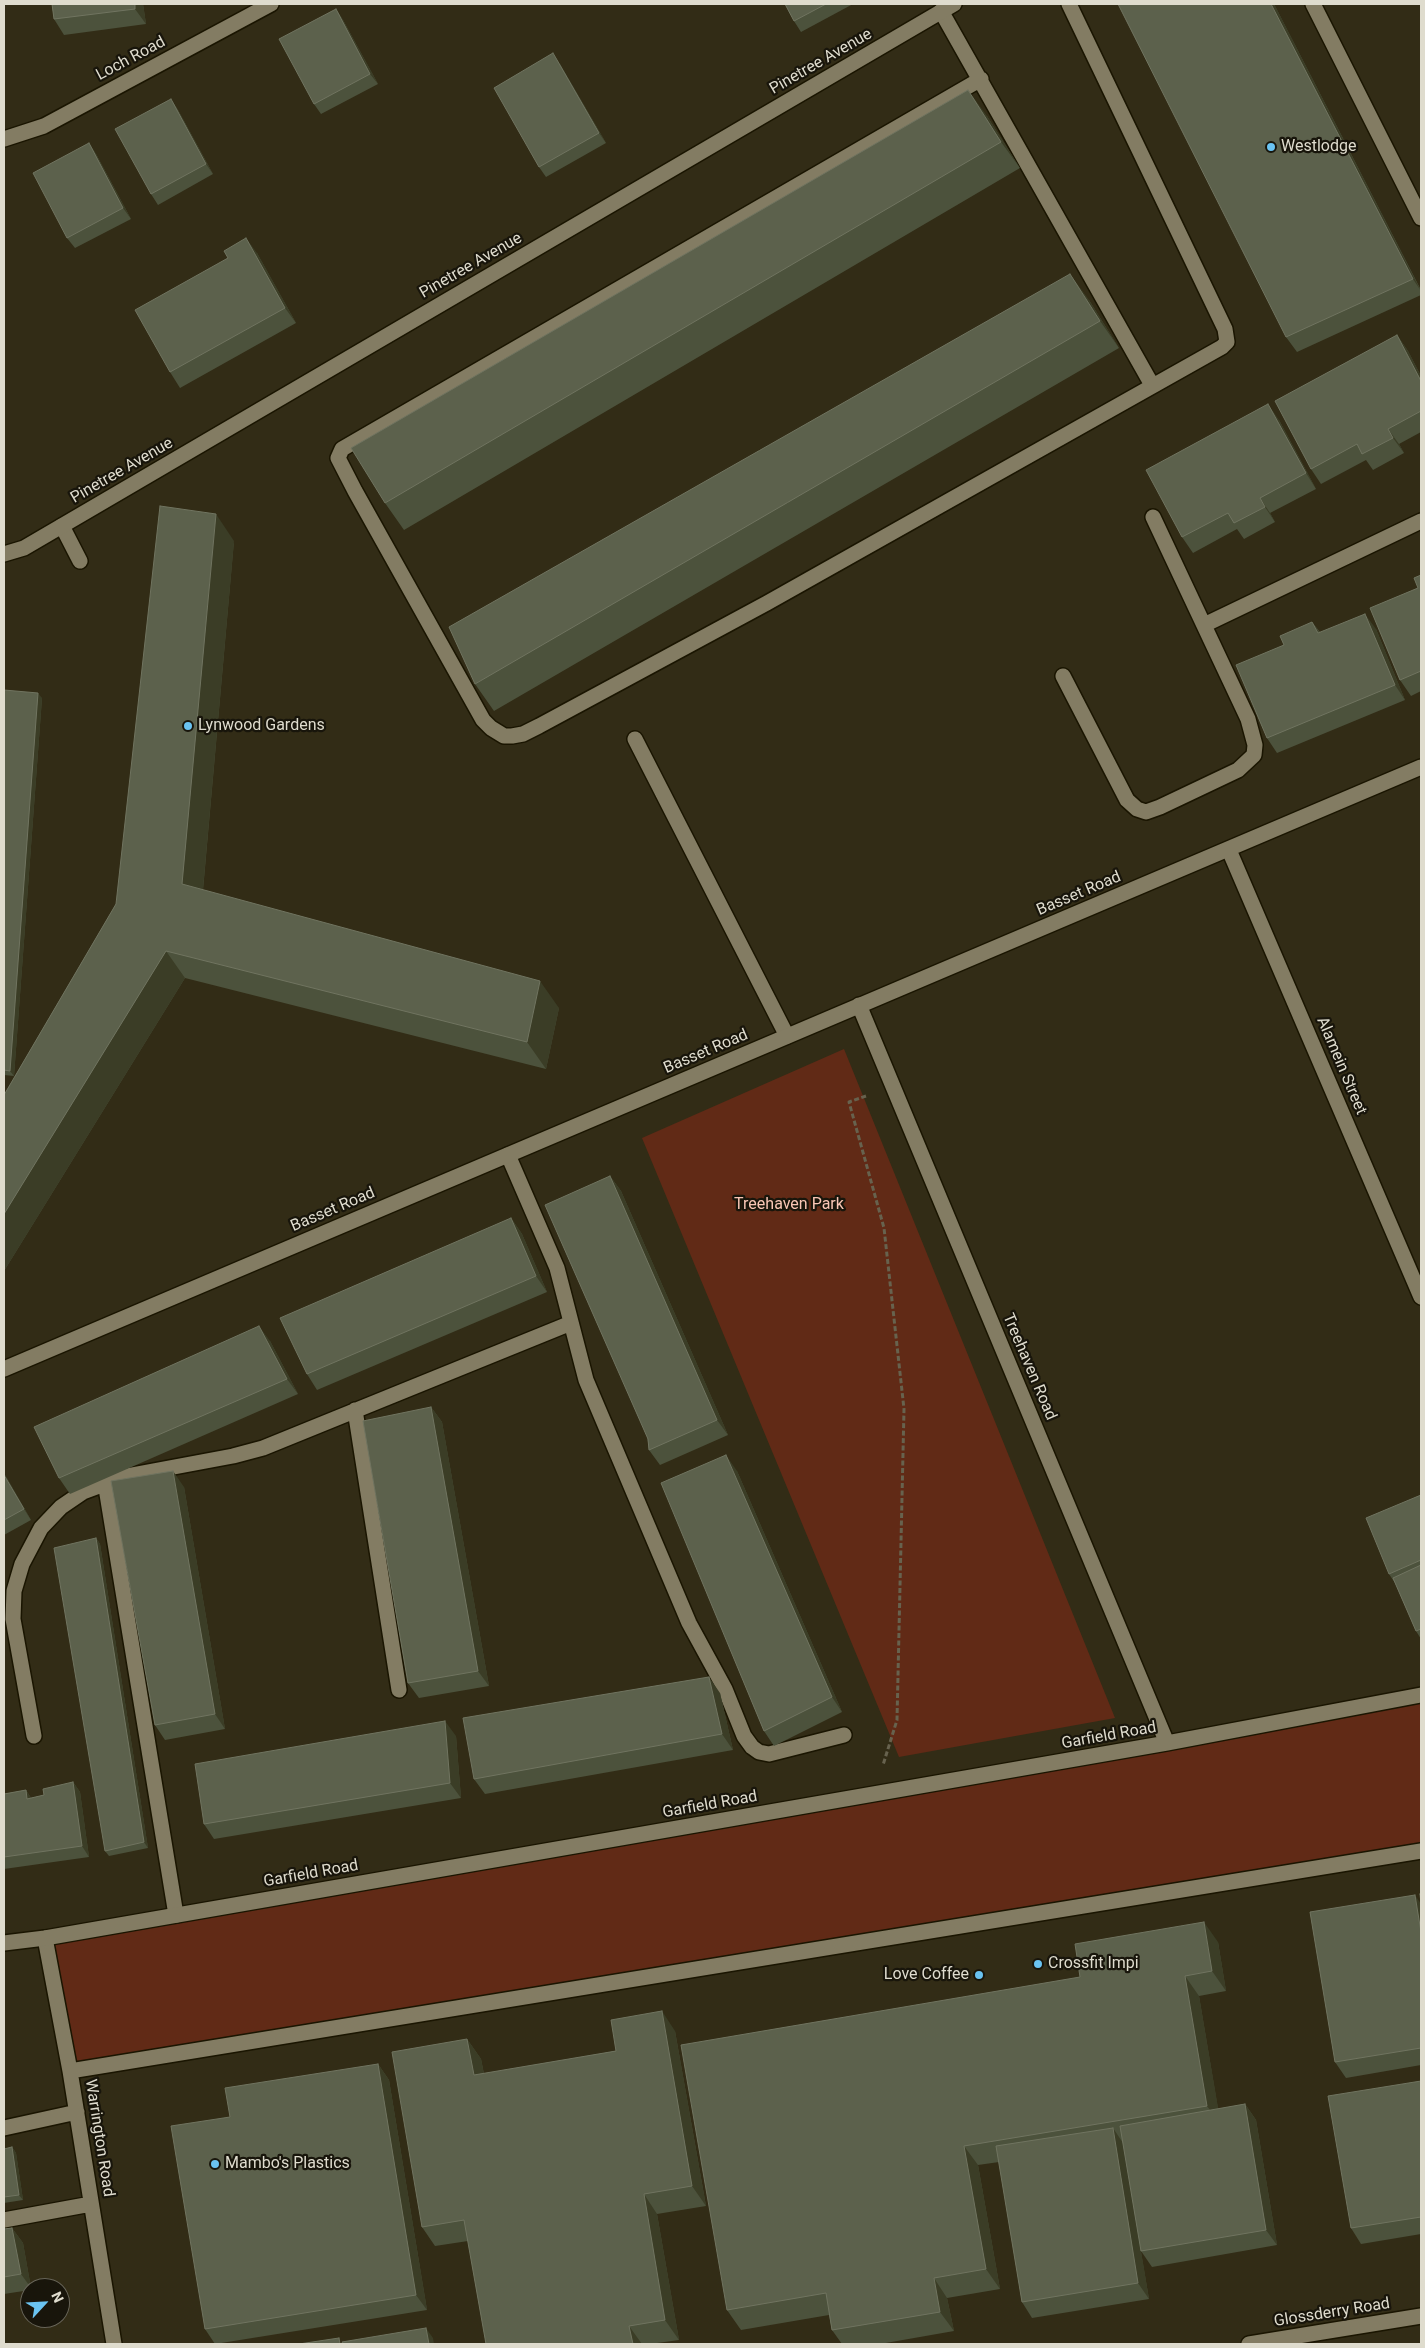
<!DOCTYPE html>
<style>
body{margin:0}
#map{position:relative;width:1425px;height:2348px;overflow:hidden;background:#322c16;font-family:Roboto,sans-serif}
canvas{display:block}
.frame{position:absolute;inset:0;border:5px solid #dfdcce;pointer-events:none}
.north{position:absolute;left:20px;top:2278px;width:50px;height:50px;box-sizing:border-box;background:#18150b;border:1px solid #686559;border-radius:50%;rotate:65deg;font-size:14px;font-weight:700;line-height:20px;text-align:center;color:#dfdcce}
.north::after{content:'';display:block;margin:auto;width:18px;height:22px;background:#6ac3f1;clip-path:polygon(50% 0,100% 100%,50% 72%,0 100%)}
</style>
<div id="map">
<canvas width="1425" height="2348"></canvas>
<div class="frame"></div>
<div class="north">N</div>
</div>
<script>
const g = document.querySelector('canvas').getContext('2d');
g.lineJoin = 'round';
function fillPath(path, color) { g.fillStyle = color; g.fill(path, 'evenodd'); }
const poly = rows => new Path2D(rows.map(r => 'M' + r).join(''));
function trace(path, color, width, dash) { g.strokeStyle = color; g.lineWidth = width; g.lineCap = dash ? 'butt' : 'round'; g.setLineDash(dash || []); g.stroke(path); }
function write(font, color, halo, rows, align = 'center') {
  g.font = font + ' Roboto,sans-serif'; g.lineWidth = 4.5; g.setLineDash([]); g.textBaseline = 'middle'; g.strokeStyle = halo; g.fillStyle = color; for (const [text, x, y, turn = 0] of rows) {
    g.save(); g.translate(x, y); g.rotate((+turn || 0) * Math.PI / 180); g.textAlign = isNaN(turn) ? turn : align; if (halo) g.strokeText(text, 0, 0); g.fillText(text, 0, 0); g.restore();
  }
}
const green = poly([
 [844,1049,1115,1718,899,1757,642,1138],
 [1421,1695,1421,1851,70,2071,46,1938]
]);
const path = poly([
 [866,1096,849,1102,884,1228,904,1409,897,1720,883,1765]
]);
const service = poly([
 [941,11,1152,385],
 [981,79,342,449,338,458,355,491,483,720,491,728,504,736,512,736,523,734,539,726,767,603,1222,347,1227,342,1225,329,1069,4],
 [62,526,80,561],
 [1204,625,1421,521],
 [1063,676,1127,800,1137,809,1146,812,1160,807,1238,770,1254,755,1255,745,1248,719,1153,517],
 [635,739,787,1036],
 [508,1155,557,1268,586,1380,689,1623,725,1689,744,1736,752,1747,759,1752,769,1754,844,1735],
 [355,1410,399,1690],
 [105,1482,176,1915],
 [34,1736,13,1619,14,1591,22,1564,41,1528,61,1507,83,1492,126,1476,233,1456,263,1448,571,1323],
 [45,1938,70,2071,114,2344],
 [70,2071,1421,1851],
 [4,2128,77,2112],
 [4,2220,91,2204],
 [1249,2344,1421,2316]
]);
const minor = poly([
 [4,139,44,126,271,4],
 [4,554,24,548,954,4],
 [1229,850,1421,1297],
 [859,1005,1167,1743],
 [4,1369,1421,767],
 [4,1943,45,1938,1167,1743,1421,1695]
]);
const tertiary = poly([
 [1313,4,1421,218]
]);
const wall = poly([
 [52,4,143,4,146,24,64,35,54,19],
 [785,4,853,4,801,32,794,21],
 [1274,4,1421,290,1421,295,1297,352,1286,337],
 [336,9,343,20,378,84,321,114,314,104],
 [560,64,606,143,546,177,539,167],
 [171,99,178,110,213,174,158,205,151,194],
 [987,116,1020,168,404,530,385,503],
 [89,143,96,154,131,219,75,248,67,238],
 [257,253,296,323,180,388,170,372],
 [1089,300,1119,348,494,711,475,684],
 [1397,335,1408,351,1421,376,1421,432,1399,444,1404,453,1373,470,1366,460,1321,484,1311,469],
 [1279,420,1316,489,1270,513,1275,522,1244,539,1237,529,1193,553,1182,537],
 [234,541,203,890,559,1008,546,1069,185,978,4,1271,4,1095,116,904],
 [1421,575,1421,691,1411,696,1400,680,1418,588],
 [1312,622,1320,632,1376,629,1405,700,1277,753,1267,738,1284,645],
 [4,690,42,698,14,1076,4,1075],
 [610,1176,621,1191,728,1435,660,1465,649,1450],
 [511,1218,522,1234,547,1292,317,1390,307,1374],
 [270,1341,298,1394,70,1494,59,1478],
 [431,1407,442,1422,489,1686,419,1698,408,1683],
 [737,1471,842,1712,774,1746,764,1731],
 [4,1473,31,1520,4,1535],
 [184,1487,225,1729,165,1740,155,1725],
 [1421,1495,1421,1639,1416,1631,1395,1583,1389,1574],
 [96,1538,100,1544,148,1848,109,1856,105,1851],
 [720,1693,733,1750,485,1794,474,1779],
 [456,1736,461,1798,214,1839,204,1824],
 [73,1782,80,1792,89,1857,4,1869,4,1794,26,1790,31,1798,44,1795],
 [1421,1894,1421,2065,1346,2078,1335,2062,1421,1904],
 [1218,1942,1226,1991,1199,1996,1218,2109,1245,2104,1256,2120,1277,2245,1152,2267,1141,2251,1136,2223,1149,2299,1032,2318,1022,2302,999,2162,978,2165,1000,2289,947,2298,954,2331,880,2344,842,2344,832,2330,829,2315,741,2330,727,2310],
 [675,2031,706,2206,657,2214,679,2340,650,2344,486,2344,468,2241,435,2246,422,2227,467,2039,481,2059,484,2074,616,2051],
 [378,2064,389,2080,427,2310,215,2344,205,2329,230,2117],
 [1421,2081,1421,2234,1361,2244,1351,2228],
 [12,2147,16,2153,23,2200,4,2203,4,2149],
 [12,2228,23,2243,31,2288,30,2288,30,2290,4,2294,4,2229]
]);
const shadedWall = poly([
 [135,4,143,4,146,24,135,9],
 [1271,4,1274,4,1421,291,1413,279],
 [336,9,343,20,378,84,370,74],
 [553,53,560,64,606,143,599,133],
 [968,90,987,116,1020,168,1001,142],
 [171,99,178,110,213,174,206,164],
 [89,143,96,154,131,219,123,208],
 [246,238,257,253,296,323,285,308],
 [1070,274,1089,300,1119,348,1100,321],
 [1397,335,1408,351,1421,376,1421,381],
 [1268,404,1279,420,1316,489,1306,473],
 [1388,429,1399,444,1404,453,1393,438],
 [1260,498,1270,513,1275,522,1265,507],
 [216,514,234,541,201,911,182,884],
 [1365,614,1376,629,1405,700,1395,685],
 [1312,622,1323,638,1318,633],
 [38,693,42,698,14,1076,10,1071],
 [166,951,185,978,4,1271,4,1214],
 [540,981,559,1008,546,1069,527,1042],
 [610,1176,621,1191,728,1435,717,1420],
 [511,1218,522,1234,547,1292,536,1276],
 [259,1326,270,1341,298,1394,287,1379],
 [431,1407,442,1422,489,1686,478,1671],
 [726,1455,737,1471,842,1712,832,1697],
 [173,1471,184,1487,225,1729,215,1714],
 [4,1473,31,1520,24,1509,4,1475],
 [96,1538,100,1544,148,1848,144,1842],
 [709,1677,720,1693,733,1750,722,1734],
 [445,1721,456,1736,461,1798,450,1783],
 [73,1782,80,1792,89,1857,82,1846],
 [26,1790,33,1801,27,1799],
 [1415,1895,1421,1904,1421,1932],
 [1204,1922,1218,1942,1226,1991,1212,1971],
 [1185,1976,1199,1996,1221,2125,1207,2106],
 [662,2011,675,2031,706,2206,692,2186],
 [467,2039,481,2059,488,2095,474,2075],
 [378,2064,389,2080,427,2310,416,2295],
 [1245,2104,1256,2120,1277,2245,1266,2230],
 [1113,2128,1123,2143,1149,2299,1138,2283],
 [964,2146,978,2165,1000,2289,986,2269],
 [12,2147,16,2153,23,2200,19,2195],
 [644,2194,657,2214,679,2340,665,2320],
 [12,2228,23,2243,31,2288,21,2274],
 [934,2278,947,2298,954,2331,940,2312],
 [629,2326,642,2344,633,2344],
 [426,2328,433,2338,434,2344,429,2344]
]);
const building = poly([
 [52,4,135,4,135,9,54,19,52,4],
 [785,4,826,4,794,21,785,4],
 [1118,4,1271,4,1413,279,1286,337,1118,4],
 [336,9,370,74,314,104,279,39,336,9],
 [553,53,599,133,539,167,494,88,553,53],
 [968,90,1001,142,385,503,351,448,968,90],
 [171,99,206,164,151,194,115,129,171,99],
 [89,143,123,208,67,238,33,173,89,143],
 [246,238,285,308,170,372,135,310,228,258,224,251,246,238],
 [1070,274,1100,321,475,684,449,627,1070,274],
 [1397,335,1421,381,1421,411,1388,429,1393,438,1362,454,1357,444,1311,469,1275,401,1397,335],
 [1268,404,1306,473,1260,498,1265,507,1234,523,1228,513,1182,537,1146,470,1268,404],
 [160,506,216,514,182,884,540,981,527,1042,166,951,4,1214,4,1095,116,904,160,506],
 [1421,575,1421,671,1400,680,1370,608,1418,588,1414,578,1421,575],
 [1365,614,1395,685,1267,738,1236,665,1284,645,1280,636,1312,622,1318,633,1365,614],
 [4,690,38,693,10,1071,4,1070,4,690],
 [610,1176,717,1420,649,1450,648,1439,545,1205,610,1176],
 [511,1218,536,1276,307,1374,280,1318,511,1218],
 [259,1326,287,1379,59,1478,34,1427,259,1326],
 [431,1407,478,1671,408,1683,363,1421,431,1407],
 [726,1455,832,1697,764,1731,661,1483,726,1455],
 [173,1471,215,1714,155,1725,111,1481,173,1471],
 [4,1475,24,1509,4,1520,4,1475],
 [1421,1495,1421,1560,1389,1574,1366,1518,1421,1495],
 [96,1538,144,1842,105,1851,54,1548,96,1538],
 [1421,1565,1421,1629,1416,1631,1393,1578,1421,1565],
 [709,1677,722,1734,474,1779,463,1718,709,1677],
 [445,1721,450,1783,204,1824,195,1764,445,1721],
 [73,1782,82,1846,4,1857,4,1794,26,1790,27,1799,44,1795,43,1789,73,1782],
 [1420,1894,1421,1894,1421,1904,1420,1894],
 [1415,1895,1421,1932,1421,2048,1335,2062,1310,1912,1415,1895],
 [1204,1922,1212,1971,1185,1976,1207,2106,964,2146,986,2269,934,2278,940,2312,832,2330,826,2293,727,2310,681,2045,1080,1977,1075,1944,1204,1922],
 [662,2011,692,2186,644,2194,665,2320,629,2326,633,2344,486,2344,464,2220,422,2227,392,2052,467,2039,474,2075,616,2051,611,2020,662,2011],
 [378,2064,416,2295,205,2329,171,2126,230,2117,225,2088,378,2064],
 [1421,2081,1421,2217,1351,2228,1328,2096,1421,2081],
 [1245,2104,1266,2230,1141,2251,1120,2126,1245,2104],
 [1113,2128,1138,2283,1022,2302,996,2146,1113,2128],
 [12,2147,19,2195,4,2197,4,2149,12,2147],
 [12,2228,21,2274,4,2277,4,2229,12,2228],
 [426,2328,429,2344,343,2344,342,2342,426,2328],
 [339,2338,340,2344,299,2344,339,2338]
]);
const markers = [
 [1271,147,5,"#6ac3f1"],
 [188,726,5,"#6ac3f1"],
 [1038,1964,5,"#6ac3f1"],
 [979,1975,5,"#6ac3f1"],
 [215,2164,5,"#6ac3f1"]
];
const streetNames = [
 ["Loch Road",131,59,-28],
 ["Pinetree Avenue",821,62,-30],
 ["Pinetree Avenue",471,266,-30],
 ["Pinetree Avenue",122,471,-30],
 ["Basset Road",1079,894,-23],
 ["Basset Road",706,1052,-23],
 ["Alamein Street",1341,1066,67],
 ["Basset Road",333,1210,-23],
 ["Treehaven Road",1029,1367,67],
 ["Garfield Road",1109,1736,-10],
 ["Garfield Road",710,1805,-10],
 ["Garfield Road",311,1874,-10],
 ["Warrington Road",99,2138,81],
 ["Glossderry Road",1332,2313,-9]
];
const poiNames = [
 ["Westlodge",1281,147],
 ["Lynwood Gardens",198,726],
 ["Crossfit Impi",1048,1964],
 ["Love Coffee",969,1975,"right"],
 ["Mambo's Plastics",225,2164]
];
const parkNames = [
 ["Treehaven Park",789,1205]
];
fillPath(green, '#612a16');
trace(service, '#1a1501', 18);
trace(minor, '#1a1501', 18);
trace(tertiary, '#1a1501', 18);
trace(path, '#67624e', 3, [5, 2.5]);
trace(service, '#837c63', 15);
trace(minor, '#837c63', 15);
trace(tertiary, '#837c63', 15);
fillPath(wall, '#4c523c');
fillPath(shadedWall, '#3b3d26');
fillPath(building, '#5c614c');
trace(building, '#707460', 1);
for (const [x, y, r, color] of markers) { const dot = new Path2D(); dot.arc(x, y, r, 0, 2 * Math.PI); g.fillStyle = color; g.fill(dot); trace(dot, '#18150b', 2); }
write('16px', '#dfdcce', '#18150b', streetNames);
write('16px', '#dfdcce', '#18150b', poiNames, 'left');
write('16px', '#f9c6b5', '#18150b', parkNames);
</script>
